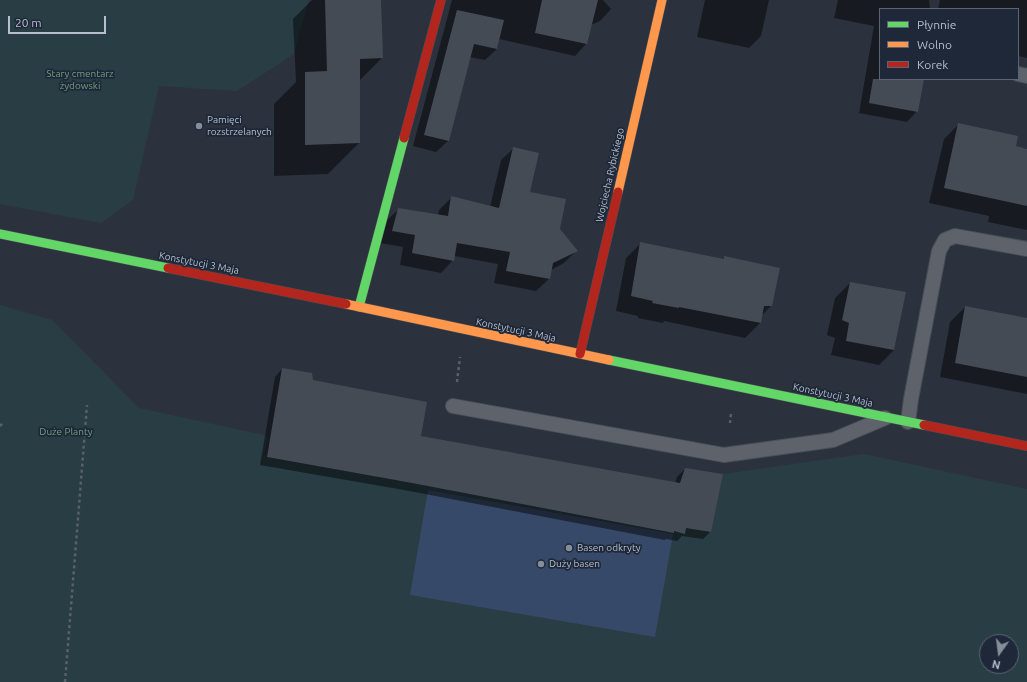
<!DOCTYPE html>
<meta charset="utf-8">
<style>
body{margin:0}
#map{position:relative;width:1027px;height:682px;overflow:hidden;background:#2c323d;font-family:Ubuntu,sans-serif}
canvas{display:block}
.legend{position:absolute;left:879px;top:8px;width:140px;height:72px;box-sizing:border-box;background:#1e2839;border:1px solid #5b6474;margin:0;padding:5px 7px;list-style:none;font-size:12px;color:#b7bfcd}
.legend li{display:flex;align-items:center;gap:8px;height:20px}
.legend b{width:20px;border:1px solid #5b6474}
.north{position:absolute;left:979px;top:634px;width:40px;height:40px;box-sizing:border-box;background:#1e2839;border:1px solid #5b6474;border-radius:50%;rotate:194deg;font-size:11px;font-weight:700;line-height:16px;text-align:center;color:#b7bfcd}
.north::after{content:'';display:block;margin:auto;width:14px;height:18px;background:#868e9b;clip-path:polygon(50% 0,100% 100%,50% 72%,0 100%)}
.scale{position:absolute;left:8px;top:16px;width:98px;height:18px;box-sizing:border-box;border:2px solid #b7bfcd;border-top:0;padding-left:5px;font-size:12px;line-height:14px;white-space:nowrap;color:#b7bfcd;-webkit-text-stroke:3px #1e2839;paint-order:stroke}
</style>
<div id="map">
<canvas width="1027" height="682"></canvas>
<ul class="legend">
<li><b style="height:5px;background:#63d668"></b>Płynnie</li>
<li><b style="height:5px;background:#ff974d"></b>Wolno</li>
<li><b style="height:5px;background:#b3261e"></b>Korek</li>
</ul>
<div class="north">N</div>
<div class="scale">20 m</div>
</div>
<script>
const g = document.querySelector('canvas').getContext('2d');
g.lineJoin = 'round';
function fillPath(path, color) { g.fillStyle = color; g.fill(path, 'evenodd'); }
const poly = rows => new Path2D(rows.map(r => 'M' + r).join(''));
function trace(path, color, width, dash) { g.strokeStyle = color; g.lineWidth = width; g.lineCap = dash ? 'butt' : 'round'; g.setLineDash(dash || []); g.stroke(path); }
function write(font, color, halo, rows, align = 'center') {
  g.font = font + ' Ubuntu,sans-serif'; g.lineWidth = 3.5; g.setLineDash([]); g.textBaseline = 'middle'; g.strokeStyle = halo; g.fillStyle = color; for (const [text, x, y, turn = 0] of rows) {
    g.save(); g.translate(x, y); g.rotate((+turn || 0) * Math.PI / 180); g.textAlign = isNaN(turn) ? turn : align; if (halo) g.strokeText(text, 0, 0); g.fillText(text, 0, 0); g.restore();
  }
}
const green = poly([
 [0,0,309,0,294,54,237,91,159,86,133,200,101,223,0,204],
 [0,305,52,320,139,408,268,436,265,454,267,457,412,483,683,484,685,468,723,474,864,454,1027,489,1027,682,0,682],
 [987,642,1011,642,1011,666,987,666]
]);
const water = poly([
 [428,490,673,534,655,637,410,595]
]);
const shadow = poly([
 [312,0,380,0,382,58,359,81,359,143,328,174,274,176,274,104,296,82,293,19],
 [452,0,603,0,611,9,600,21,591,25,586,44,575,56,499,39,497,49,485,60,469,57,448,141,436,152,413,146],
 [705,0,769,0,761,36,749,48,697,37],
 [838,0,929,0,930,9,880,9,880,79,923,79,917,111,907,122,859,113,874,26,834,18],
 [940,0,1027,0,1027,58,1018,56,1018,9,938,9],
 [959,124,1015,147,1027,149,1027,230,988,222,989,216,929,203,944,139],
 [514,148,529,193,576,251,564,263,551,270,549,279,536,291,494,283,498,264,454,256,453,260,441,273,400,265,403,247,380,243,386,221,399,209,438,215,439,210,452,197,490,207,501,160],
 [641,243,723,259,725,258,771,306,761,316,760,323,745,338,664,321,663,323,638,318,638,316,616,311,626,258],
 [850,283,905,293,894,350,879,365,831,355,835,338,827,335,835,298],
 [965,307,1027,319,1027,394,940,377,950,322],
 [282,369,312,381,419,437,675,484,677,477,685,469,722,475,710,532,703,539,682,536,677,541,666,539,665,540,404,490,260,465,275,377]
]);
const building = poly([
 [325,0,381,0,383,58,360,59,360,143,305,145,305,72,327,71],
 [542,0,598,0,587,44,535,33],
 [457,10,504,20,497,49,474,44,449,141,424,135],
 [873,79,924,79,918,112,869,103],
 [958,123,1018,136,1016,146,1027,149,1027,206,944,188],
 [513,147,539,153,530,192,566,199,560,229,578,251,553,263,550,279,506,271,510,252,457,243,454,261,412,253,415,235,392,231,398,208,448,216,451,196,499,208],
 [640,242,724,259,724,256,780,268,772,306,764,306,761,323,679,307,679,308,652,303,653,301,631,296],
 [850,282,906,292,894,350,846,341,849,323,842,320],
 [965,306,1027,318,1027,377,955,363],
 [282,368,312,373,313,380,427,402,421,436,680,483,685,468,723,474,711,532,686,528,685,534,674,531,674,533,412,483,267,457]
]);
const path = poly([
 [457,382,460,357],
 [730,423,731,413],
 [0,426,3,423],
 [65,682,87,405]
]);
const lane = poly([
 [1018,74,1027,76],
 [453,406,724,455,833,440,885,418],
 [908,422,911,399,939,251,945,240,955,236,1027,249]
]);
const fast = poly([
 [0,234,168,268],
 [359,307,404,138],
 [609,360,924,425]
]);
const slow = poly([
 [618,192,662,0],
 [346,304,609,360]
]);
const jam = poly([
 [404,138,441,0],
 [168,268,346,304],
 [580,354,618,192],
 [924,425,1027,446]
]);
const markers = [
 [199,126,4,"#868e9b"],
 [569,548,4,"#868e9b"],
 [541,564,4,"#868e9b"]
];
const parkNames = [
 ["Stary cmentarz",80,74],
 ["żydowski",80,86],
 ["Duże Planty",66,432]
];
const poiNames = [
 ["Pamięci",207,120],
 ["rozstrzelanych",207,132],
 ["Basen odkryty",577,548],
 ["Duży basen",549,564]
];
const streetNames = [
 ["Wojciecha Rybickiego",610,175,-77],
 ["Konstytucji 3 Maja",199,263,11],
 ["Konstytucji 3 Maja",516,330,12],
 ["Konstytucji 3 Maja",833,395,12]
];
fillPath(green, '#283e44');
fillPath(water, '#374968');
fillPath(shadow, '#0007');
fillPath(building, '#454b54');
trace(lane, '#494d55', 16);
trace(fast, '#494d55', 10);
trace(slow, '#494d55', 10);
trace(jam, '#494d55', 10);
trace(path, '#5a6067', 2.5, [3, 3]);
trace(lane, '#5d626b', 14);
trace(fast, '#63d668', 9);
trace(slow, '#ff974d', 9);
trace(jam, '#b3261e', 9);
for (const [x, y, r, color] of markers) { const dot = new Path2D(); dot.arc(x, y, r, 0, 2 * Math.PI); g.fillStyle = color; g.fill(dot); trace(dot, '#1e2839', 1.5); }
write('10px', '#6da07b', '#1e2839', parkNames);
write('10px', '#b7bfcd', '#1e2839', poiNames, 'left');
write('10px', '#b7bfcd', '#1e2839', streetNames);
</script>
